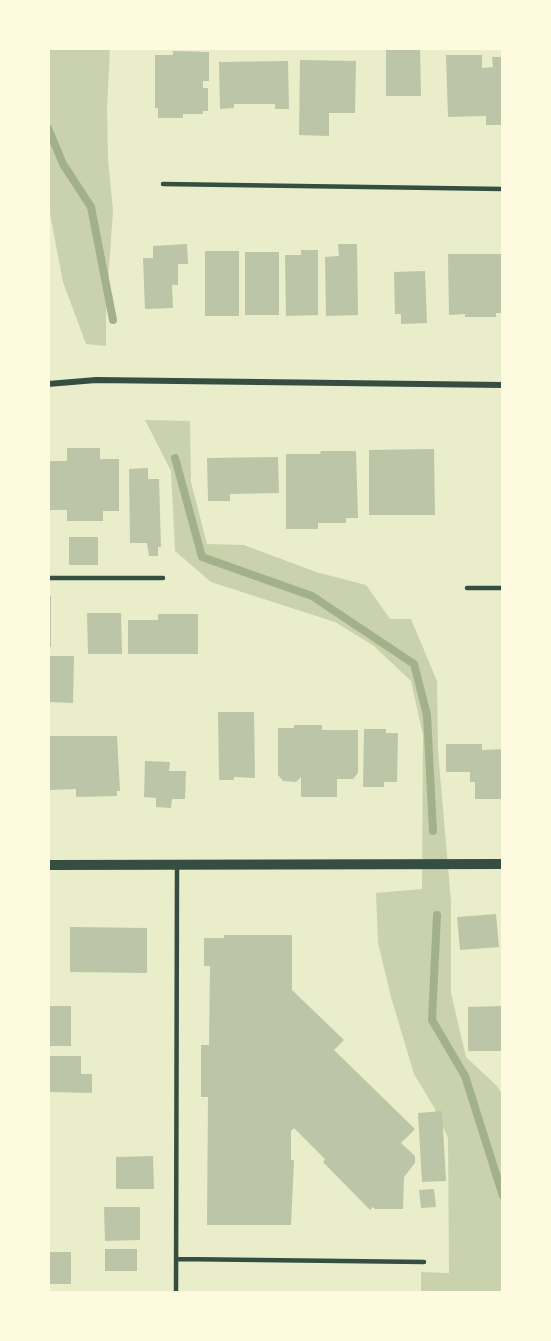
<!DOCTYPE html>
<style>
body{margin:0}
#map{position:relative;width:551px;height:1341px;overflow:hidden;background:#e9edc9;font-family:"Roboto Condensed",sans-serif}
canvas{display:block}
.frame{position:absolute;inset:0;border:50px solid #fefae0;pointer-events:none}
</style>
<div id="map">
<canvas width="551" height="1341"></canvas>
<div class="frame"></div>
</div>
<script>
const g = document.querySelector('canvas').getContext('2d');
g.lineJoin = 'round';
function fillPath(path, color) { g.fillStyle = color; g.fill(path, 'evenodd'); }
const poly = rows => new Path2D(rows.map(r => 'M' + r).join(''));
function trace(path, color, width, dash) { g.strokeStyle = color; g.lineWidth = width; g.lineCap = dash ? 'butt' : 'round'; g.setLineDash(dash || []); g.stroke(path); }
const green = poly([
 [48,48,110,48,107,107,108,159,113,210,106,312,106,346,86,344,63,282,48,203],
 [145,420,190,421,191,482,207,544,244,545,316,572,366,585,390,619,411,619,437,681,438,751,451,902,451,993,466,1057,496,1085,503,1095,501,1190,503,1293,421,1293,421,1272,449,1273,448,1138,435,1109,414,1074,391,997,378,943,376,893,422,889,423,735,411,681,374,646,335,622,211,582,175,551,171,471]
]);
const stream = poly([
 [48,128,63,164,91,207,113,320],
 [175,458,202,557,312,596,414,664,427,715,433,831],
 [437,915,432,1020,465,1076,503,1196]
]);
const building = poly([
 [386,48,420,48,421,96,386,96],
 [173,51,209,52,209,81,203,81,203,88,208,88,208,111,203,111,203,114,183,114,183,118,158,118,158,108,155,108,155,55,173,55],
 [446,55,482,55,482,68,493,67,492,57,503,57,503,125,486,125,486,116,448,117],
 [300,60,356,61,355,113,329,113,329,136,299,135],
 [288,61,289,109,275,109,275,104,234,104,234,108,220,109,219,62],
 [187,244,188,264,178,264,178,285,172,285,173,308,145,309,143,258,153,258,153,246],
 [338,244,357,244,358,315,326,316,325,257,339,256],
 [301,250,318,250,318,315,286,316,285,255,301,255],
 [205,251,239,251,239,316,205,316],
 [245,252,279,252,279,315,245,315],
 [448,254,503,254,503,313,496,313,496,317,465,317,465,314,449,315],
 [425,271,427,323,401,324,401,314,395,314,394,272],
 [67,448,100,448,100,459,119,459,119,511,103,511,103,521,67,521,67,510,49,510,49,461,67,461],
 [434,449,435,515,369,515,369,450],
 [321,451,356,451,358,518,346,518,346,523,318,523,318,529,286,529,286,454,320,454],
 [278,457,279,493,230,494,230,501,208,501,207,458],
 [148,468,148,479,159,479,161,547,158,547,158,556,149,556,147,543,130,543,129,469],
 [69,537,98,537,98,565,69,565],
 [48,596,51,596,51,647,48,647],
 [87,613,121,613,122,654,88,654],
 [158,614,198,614,198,654,128,654,128,620,158,620],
 [49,656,74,656,73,703,48,702],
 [218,712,254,712,255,778,234,777,234,780,219,780],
 [294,725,322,725,322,730,358,730,358,773,353,779,337,779,337,797,301,797,301,777,296,782,283,781,278,775,278,728,294,728],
 [364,729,386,729,386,733,398,733,397,782,384,782,384,787,363,787],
 [49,736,117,736,120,791,117,791,117,796,76,797,76,789,50,790],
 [446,744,482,744,482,750,503,749,503,799,475,799,475,782,470,782,470,772,446,772],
 [145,761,170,762,169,771,186,771,185,799,172,799,171,808,156,807,156,798,144,797],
 [496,914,499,947,460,950,457,917],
 [70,927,147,928,147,973,70,972],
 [224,935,292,935,292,990,344,1040,334,1050,415,1129,401,1143,415,1156,415,1163,404,1177,403,1209,375,1209,373,1207,370,1210,323,1162,325,1159,294,1128,291,1131,291,1160,294,1160,291,1225,207,1225,208,1097,201,1097,201,1045,209,1045,210,966,204,966,204,938,224,938],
 [48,1006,71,1006,71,1046,48,1046],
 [503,1006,503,1051,468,1051,468,1007],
 [48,1056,81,1056,81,1074,92,1074,92,1093,48,1092],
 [442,1111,446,1181,422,1182,418,1113],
 [153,1156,154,1189,116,1189,116,1157],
 [434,1189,436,1207,421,1208,419,1190],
 [104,1207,140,1207,140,1240,105,1241],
 [105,1249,137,1249,137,1271,105,1271],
 [48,1252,71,1252,71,1284,48,1284]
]);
const service = poly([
 [163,184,503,189],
 [48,578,163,578],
 [467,588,503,588],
 [176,1259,424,1262],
 [176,1293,177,865]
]);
const minor = poly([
 [48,384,96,380,503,385]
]);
const tertiary = poly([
 [48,865,503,864]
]);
fillPath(green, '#cad2ad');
trace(stream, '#a3b18a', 8);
fillPath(building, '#bcc5a7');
trace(service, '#344e41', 4.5);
trace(minor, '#344e41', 6);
trace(tertiary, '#344e41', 10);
</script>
